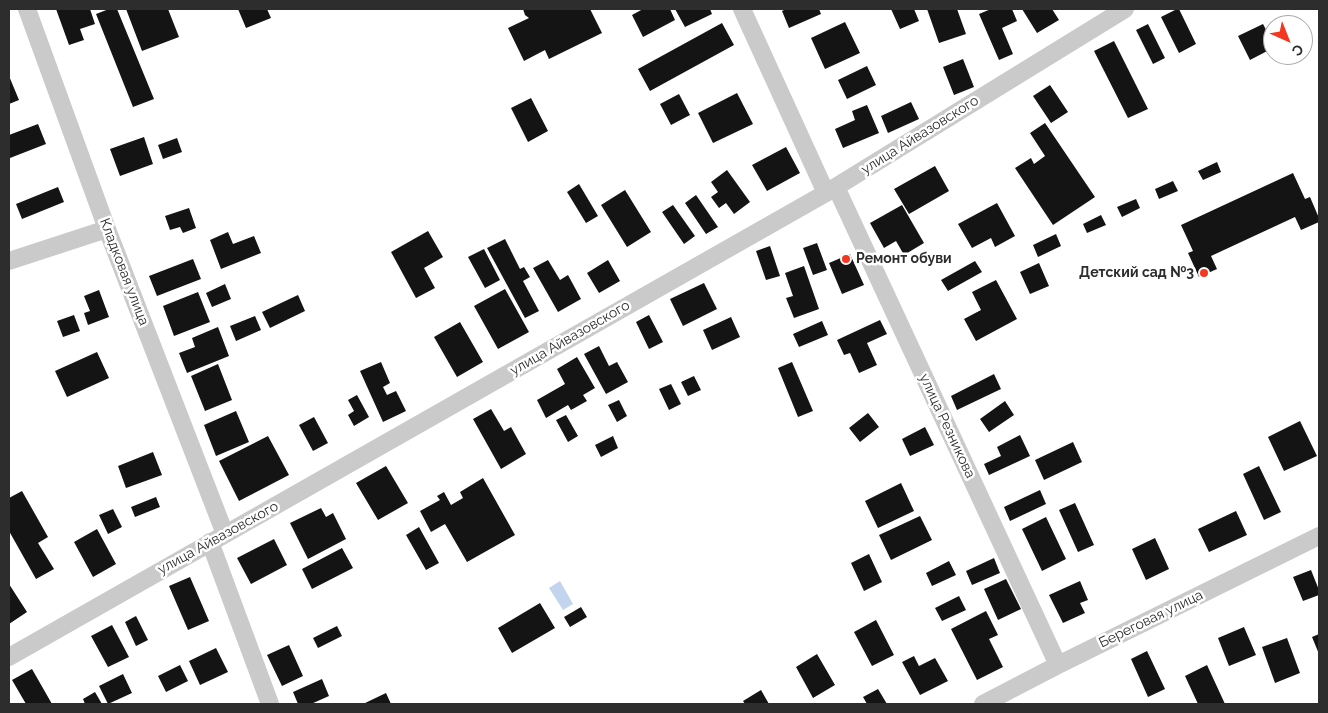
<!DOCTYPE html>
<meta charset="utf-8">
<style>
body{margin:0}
#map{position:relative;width:1328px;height:713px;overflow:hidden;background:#fff;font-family:Raleway,sans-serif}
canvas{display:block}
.frame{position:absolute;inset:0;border:10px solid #2d2d2d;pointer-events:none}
.north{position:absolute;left:1263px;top:15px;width:50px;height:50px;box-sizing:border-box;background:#fff;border:1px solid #ababab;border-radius:50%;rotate:136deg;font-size:14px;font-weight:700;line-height:20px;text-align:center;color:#2d2d2d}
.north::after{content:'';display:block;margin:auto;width:18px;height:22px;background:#f33720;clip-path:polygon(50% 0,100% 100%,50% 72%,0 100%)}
</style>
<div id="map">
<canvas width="1328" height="713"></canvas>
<div class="frame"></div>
<div class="north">С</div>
</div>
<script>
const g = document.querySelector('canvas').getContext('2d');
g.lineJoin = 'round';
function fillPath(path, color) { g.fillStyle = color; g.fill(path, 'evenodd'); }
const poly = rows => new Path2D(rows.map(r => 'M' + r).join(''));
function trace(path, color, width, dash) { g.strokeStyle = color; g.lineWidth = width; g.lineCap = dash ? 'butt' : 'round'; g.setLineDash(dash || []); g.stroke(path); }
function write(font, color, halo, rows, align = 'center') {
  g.font = font + ' Raleway,sans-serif'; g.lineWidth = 5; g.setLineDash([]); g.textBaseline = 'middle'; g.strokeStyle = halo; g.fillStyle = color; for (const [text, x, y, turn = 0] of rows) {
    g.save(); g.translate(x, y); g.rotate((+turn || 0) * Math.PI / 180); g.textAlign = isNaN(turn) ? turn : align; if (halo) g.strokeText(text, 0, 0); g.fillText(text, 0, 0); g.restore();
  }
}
const water = poly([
 [560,581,573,604,563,610,549,588]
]);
const building = poly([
 [56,9,90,9,95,24,80,29,84,40,69,45],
 [109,9,117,9,154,99,133,107,96,14],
 [126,9,168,9,179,37,142,51],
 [238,9,267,9,271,18,246,28],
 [523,9,590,9,602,33,549,59,545,50,524,61,508,28,529,18,525,15],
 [643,9,670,9,675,20,643,37,632,15],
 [675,9,710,9,712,14,685,27],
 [786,9,819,9,821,14,789,28,782,11],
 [891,9,914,9,919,21,900,29],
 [927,9,957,9,966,34,939,43],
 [991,9,1012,9,1017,21,1002,28,1013,54,999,60,979,14],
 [1022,9,1052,9,1059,20,1037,33],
 [1177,9,1179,9,1196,44,1179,53,1161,17],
 [845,22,860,53,825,69,811,38],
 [722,23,734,45,650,91,638,69],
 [1148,24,1165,58,1153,64,1136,30],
 [1263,24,1273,43,1273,48,1250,60,1238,36],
 [1114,41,1148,109,1128,118,1094,51],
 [963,59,974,87,954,95,943,67],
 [867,66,876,85,847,99,838,80],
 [9,76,19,100,9,104],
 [1050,85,1068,112,1051,123,1033,96],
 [737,93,753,124,713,143,698,113],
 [679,94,690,115,671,125,660,104],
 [531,98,548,131,528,142,511,108],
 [911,102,919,119,888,133,881,116],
 [867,105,879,133,843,148,835,129,855,120,852,111],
 [1045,123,1095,197,1053,225,1015,168,1031,158,1034,164,1045,156,1030,133],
 [38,124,46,144,10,158,9,135],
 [144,137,153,164,120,176,110,149],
 [177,138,182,152,163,159,158,145],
 [786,147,800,173,767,191,752,165],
 [1217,162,1221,172,1203,180,1198,171],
 [935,166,949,191,909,214,894,189],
 [727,170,750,202,734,214,726,203,719,208,711,197,718,192,711,182],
 [1293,173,1305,199,1310,197,1319,218,1319,222,1301,230,1295,217,1211,256,1217,269,1199,277,1188,253,1193,251,1181,225],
 [1173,181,1178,191,1159,199,1155,189],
 [579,184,598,216,586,223,567,192],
 [58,187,64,202,22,219,16,204],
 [625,190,651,232,627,247,601,205],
 [696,195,718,227,706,234,685,203],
 [1136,199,1140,208,1122,217,1117,207],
 [997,203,1015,236,995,247,991,238,972,248,958,224],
 [673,205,695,236,684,244,662,212],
 [902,205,924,243,904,255,896,241,884,248,870,223],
 [189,208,196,228,183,233,180,227,170,230,165,216],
 [1101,215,1106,225,1087,233,1083,224],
 [428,231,443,257,424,268,435,288,416,298,391,252],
 [228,232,233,244,254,236,261,253,221,269,210,240],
 [1056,234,1061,246,1038,257,1033,245],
 [505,239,520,269,524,267,530,277,523,281,539,311,525,318,487,248],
 [817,243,827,270,813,275,803,248],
 [770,246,780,276,766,280,756,251],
 [484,249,500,280,485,288,468,257],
 [850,254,864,285,842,294,829,263],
 [193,259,201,279,157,296,149,276],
 [548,260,560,280,568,275,581,299,558,312,533,268],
 [608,260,620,281,599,293,587,273],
 [975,261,982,272,948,291,941,280],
 [1039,263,1049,286,1030,294,1020,272],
 [804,266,819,309,794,318,786,298,793,296,785,273],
 [996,280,1017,319,976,341,964,319,981,310,972,292],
 [704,283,717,309,683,326,670,299],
 [225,284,231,299,212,307,206,293],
 [505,289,529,332,498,349,474,306],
 [99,290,109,317,88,325,84,313,90,311,84,296],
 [198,292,210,322,174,336,163,306],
 [298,295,305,311,270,328,262,312],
 [74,315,80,331,63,337,57,321],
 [649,315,663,342,649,349,636,322],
 [255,316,261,330,236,341,230,326],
 [731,317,740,337,712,350,703,330],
 [880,320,887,334,867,343,877,365,859,373,850,353,844,355,837,340],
 [822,321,828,335,799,347,793,334],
 [460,322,483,362,457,377,434,337],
 [218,327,229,356,187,373,179,353,195,347,192,338],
 [599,346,609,366,617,362,628,382,606,394,584,354],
 [97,352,109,378,67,397,55,371],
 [577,357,595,388,583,395,587,401,571,410,568,405,546,418,537,400,565,384,557,369],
 [381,362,390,383,383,387,387,395,396,391,406,411,383,422,360,371],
 [792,362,813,411,798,417,778,368],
 [218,364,232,400,205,411,191,376],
 [994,374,1001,389,957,410,951,396],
 [694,376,701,390,688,396,681,382],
 [671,384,681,404,669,410,659,389],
 [357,395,369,417,354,426,348,415,354,411,348,400],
 [619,400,627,416,617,422,608,405],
 [1005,401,1014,415,989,432,980,419],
 [491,409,504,431,511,427,526,454,501,469,473,419],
 [236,411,249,442,216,456,204,425],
 [868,413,879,427,860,442,849,428],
 [566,415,578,436,568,442,556,420],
 [314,417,328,443,313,451,299,425],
 [1300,421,1317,456,1284,471,1268,437],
 [925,427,934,445,910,456,902,439],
 [1020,435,1030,456,989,475,984,464,1001,456,997,447],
 [268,436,289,475,239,501,219,461],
 [613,436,618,448,601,457,595,445],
 [1073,442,1082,462,1044,480,1035,460],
 [153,452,162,475,126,488,118,466],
 [386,466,408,503,378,520,356,483],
 [1259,466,1281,512,1264,520,1243,474],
 [483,478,515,535,467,562,445,524,431,532,420,511,440,500,437,496,444,492,451,505,463,498,460,492],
 [901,483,914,511,878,528,865,501],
 [1040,490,1046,504,1010,521,1004,507],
 [22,491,48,537,38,543,54,569,36,579,9,531,9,498],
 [156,497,160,507,135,517,131,507],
 [1075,503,1094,545,1078,552,1059,510],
 [321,508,326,517,333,513,346,539,308,559,290,523],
 [113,509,122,527,108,534,99,515],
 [1236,511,1247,535,1209,552,1198,529],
 [920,516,932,540,891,560,879,535],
 [1046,517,1066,559,1042,571,1022,529],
 [419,527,439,563,426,570,406,535],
 [97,529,116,564,93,577,74,542],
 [1155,538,1169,569,1146,580,1132,549],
 [274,539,287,565,251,584,237,558],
 [342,548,353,568,312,589,302,569],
 [869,554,882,582,864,591,851,563],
 [994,558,1000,573,972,585,966,571],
 [949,561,956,575,932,586,926,573],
 [1311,570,1319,590,1319,595,1303,601,1293,577],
 [190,577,209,621,188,630,169,586],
 [1006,579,1021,609,998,620,984,589],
 [1080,581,1088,600,1080,603,1085,613,1063,623,1049,595],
 [9,584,27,612,9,624],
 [959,596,966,610,942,621,935,608],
 [540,603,555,628,512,653,498,628],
 [581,607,587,617,570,627,564,617],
 [986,611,998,635,989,639,1003,667,977,680,951,629],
 [136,616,148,640,136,646,125,622],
 [876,620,894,655,872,666,854,632],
 [112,625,129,657,108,667,91,636],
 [337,626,342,636,318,648,313,638],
 [1244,627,1256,655,1229,666,1218,638],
 [1319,634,1319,654,1312,637],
 [1287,638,1300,673,1275,683,1262,647],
 [289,645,303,676,282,686,267,655],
 [216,648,228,672,200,685,189,661],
 [1147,651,1165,689,1148,697,1131,659],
 [817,654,835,685,813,698,796,667],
 [914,656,919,666,935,658,948,681,920,695,902,662],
 [180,665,188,681,166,692,158,676],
 [1207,665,1225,704,1198,704,1185,676],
 [32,669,52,704,26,704,12,680],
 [123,674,132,693,108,704,99,686],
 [322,679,329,696,311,704,298,704,293,692],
 [878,689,887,704,867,704,863,697],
 [761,690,769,704,745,704,743,701],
 [95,692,102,704,85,704,83,699],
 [386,693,391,704,363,704]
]);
const minor = poly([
 [27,9,107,229,225,534],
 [742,9,826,193],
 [836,187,1058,665],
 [9,261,107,229],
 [210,542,270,704],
 [9,657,826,193,1125,9],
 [983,704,1058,665,1319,536]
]);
const markers = [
 [846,259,5,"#f33720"],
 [1204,273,5,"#f33720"]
];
const streetNames = [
 ["улица Айвазовского",920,135,-32],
 ["Кладковая улица",124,272,69],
 ["улица Айвазовского",570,338,-30],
 ["улица Резникова",947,426,65],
 ["улица Айвазовского",218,538,-29],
 ["Береговая улица",1151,619,-26]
];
const poiNames = [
 ["Ремонт обуви",856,259],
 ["Детский сад №3",1194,273,"right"]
];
fillPath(water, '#c3d5ee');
fillPath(building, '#141414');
trace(minor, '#cacaca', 18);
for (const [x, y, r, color] of markers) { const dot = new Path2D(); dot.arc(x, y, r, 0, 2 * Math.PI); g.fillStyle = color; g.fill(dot); trace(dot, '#fff', 2); }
write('14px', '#2d2d2d', '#fff', streetNames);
write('bold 14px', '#2d2d2d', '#fff', poiNames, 'left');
</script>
